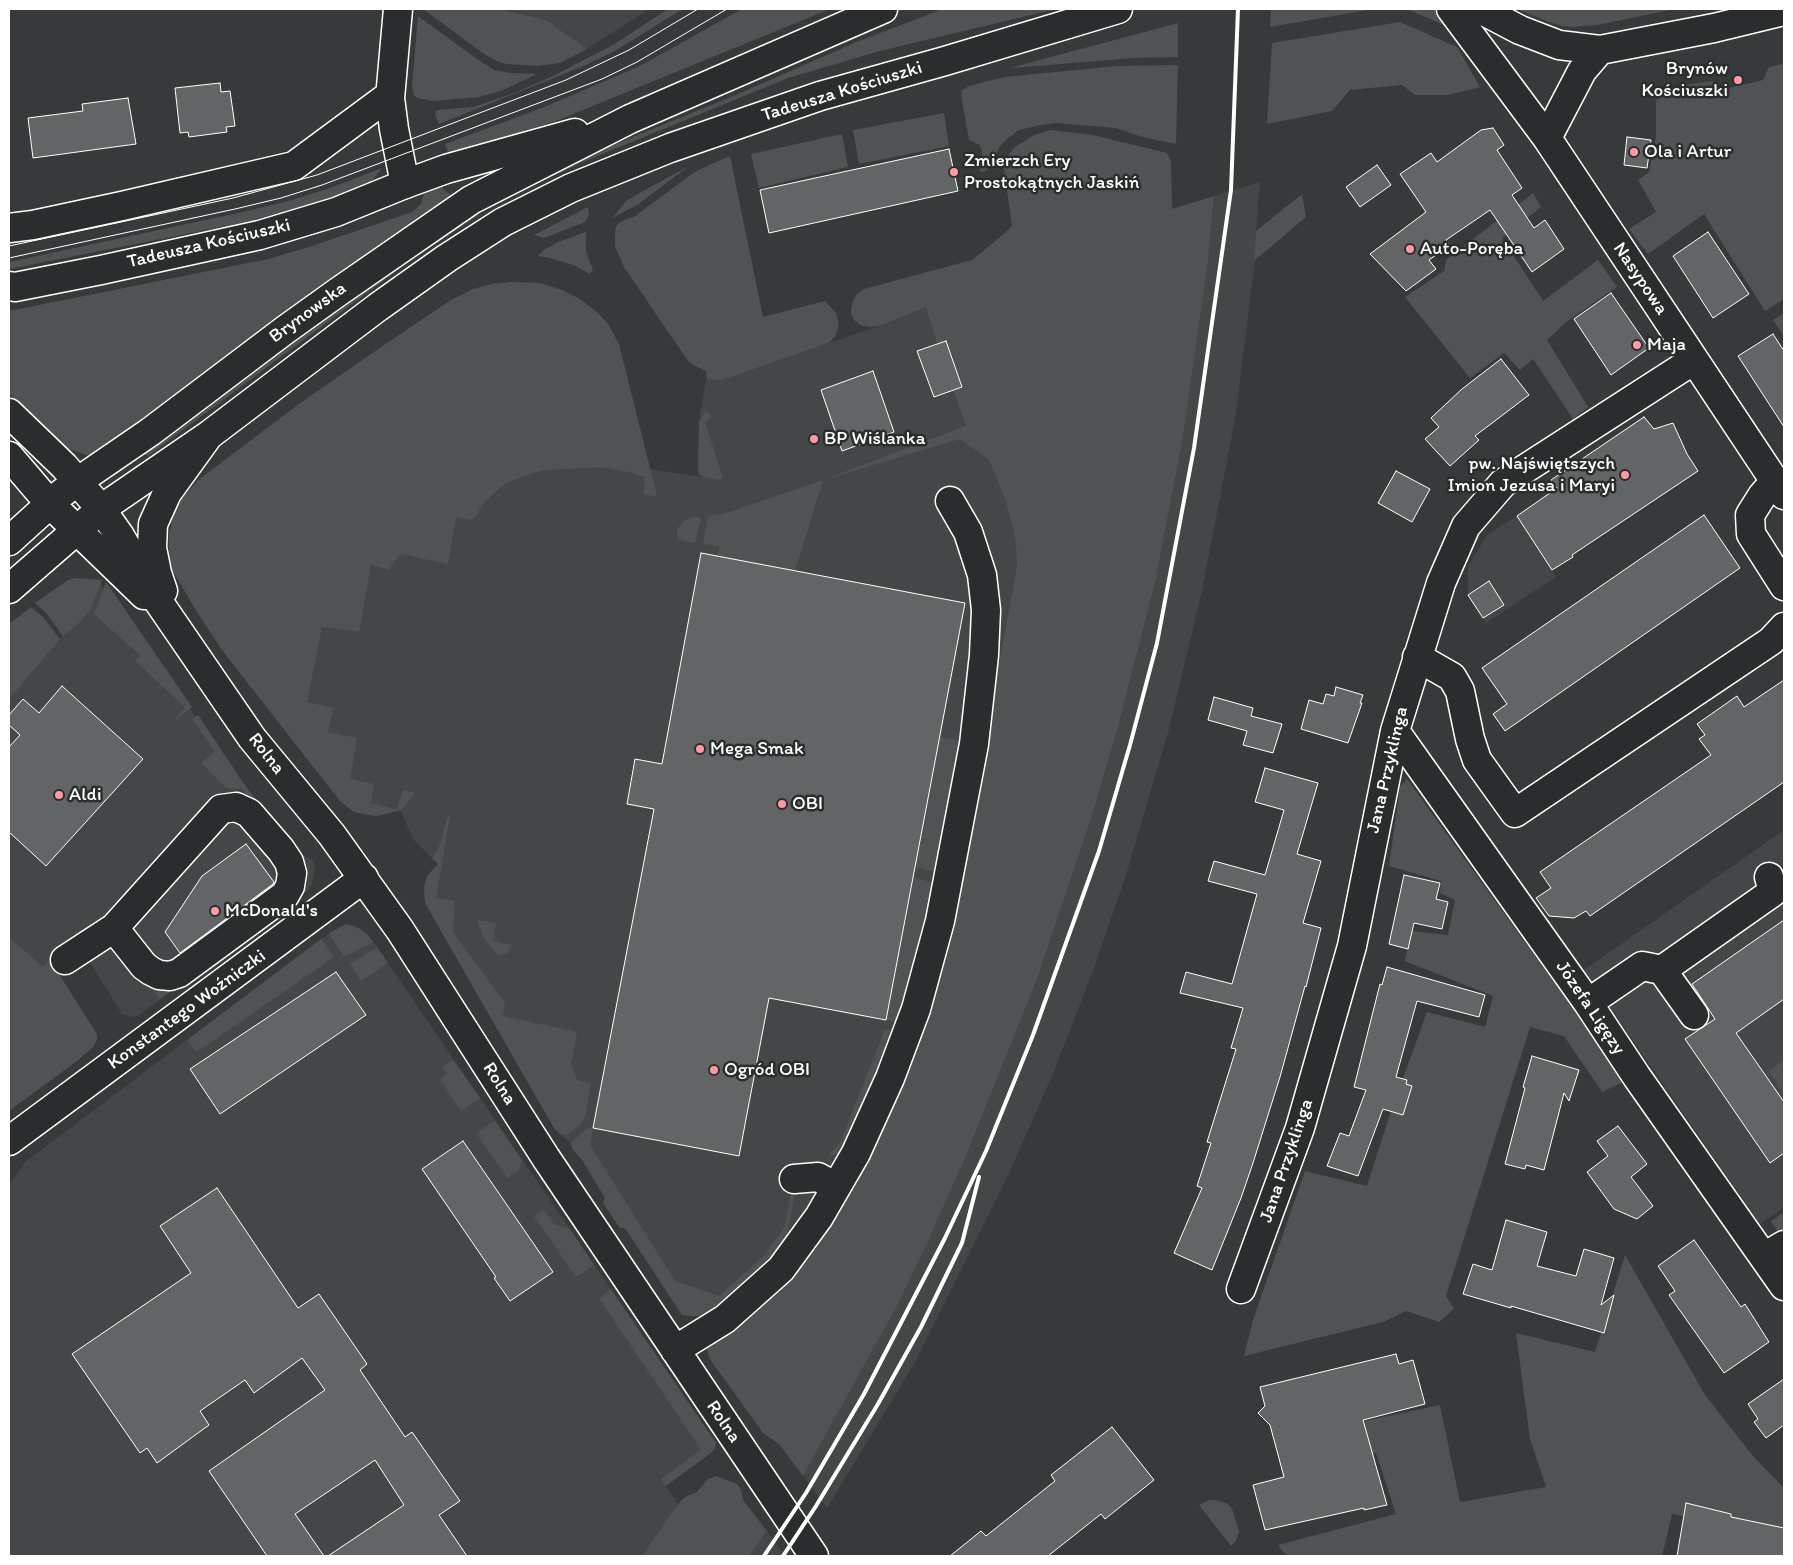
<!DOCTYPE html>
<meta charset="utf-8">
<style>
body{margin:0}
#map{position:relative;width:1793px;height:1565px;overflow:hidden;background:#373a3b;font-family:Itim,sans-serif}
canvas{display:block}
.frame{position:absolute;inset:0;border:10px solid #fff;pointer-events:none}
</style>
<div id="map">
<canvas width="1793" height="1565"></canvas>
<div class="frame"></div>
</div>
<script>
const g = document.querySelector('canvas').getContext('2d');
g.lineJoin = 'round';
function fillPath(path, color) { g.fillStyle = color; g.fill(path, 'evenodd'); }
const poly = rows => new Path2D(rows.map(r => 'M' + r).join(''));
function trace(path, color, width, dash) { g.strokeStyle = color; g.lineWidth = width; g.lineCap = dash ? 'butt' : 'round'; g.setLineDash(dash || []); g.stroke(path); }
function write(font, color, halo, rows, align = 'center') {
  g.font = font + ' Itim,sans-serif'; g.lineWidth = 5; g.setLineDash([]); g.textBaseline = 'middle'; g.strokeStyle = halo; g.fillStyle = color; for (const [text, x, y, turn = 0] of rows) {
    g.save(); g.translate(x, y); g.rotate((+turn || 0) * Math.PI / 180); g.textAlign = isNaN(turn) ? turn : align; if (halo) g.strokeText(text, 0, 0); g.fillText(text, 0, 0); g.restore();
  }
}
const built = poly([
 [499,9,649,9,587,49,546,20],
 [1260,182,1256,231,1258,236,1235,420,1201,595,1169,729,1126,875,1093,971,1054,1071,1011,1169,914,1364,827,1508,803,1476,897,1306,966,1156,1036,982,1091,819,1119,724,1156,578,1182,443,1208,262,1214,196],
 [940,301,990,430,961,439,989,460,1005,499,1013,528,1016,547,1017,565,984,746,899,1033,849,1149,793,1238,693,1316,682,1315,625,1228,620,1228,603,1203,605,1198,583,1161,573,1150,571,1144,554,1128,425,903,424,887,427,876,438,864,413,839,401,811,376,816,365,815,354,812,340,801,239,672,470,489,538,464,602,462,703,477,698,470,699,422,706,379,720,380,731,377,879,326],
 [1517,516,1556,577,1486,623,1468,595,1468,566,1488,534],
 [99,582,246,787,298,852,312,860,315,866,312,885,307,891,138,1016,133,1017,122,1014,73,935,43,968,9,937,9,698,61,637],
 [1784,830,1784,1207,1760,1224,1584,970],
 [346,924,357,927,367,934,377,947,611,1289,600,1298,701,1450,662,1479,678,1504,642,1556,9,1556,9,1185,25,1162,321,939],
 [767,1531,785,1556,749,1556]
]);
const green = poly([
 [423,9,499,9,546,20,587,49,560,63,538,66,507,64,499,62,484,54],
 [668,9,683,9,613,52,581,67,439,124,435,114,437,110,473,107,514,93,551,77,613,45],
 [742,9,830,9,556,121,488,143,448,153,445,144,547,106,640,66],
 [943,9,1056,9,880,51,788,78,583,162,514,194,495,205,489,200,554,169,731,97,859,41],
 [1271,9,1373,9,1270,27],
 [1393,9,1439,9,1449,27,1409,10],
 [1517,9,1674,9,1598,25,1572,27,1562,26,1549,22],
 [418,16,477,59,494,70,510,73,537,74,501,91,479,97,434,101,417,98,414,95,412,87],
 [1400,22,1457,47,1480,87,1448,95,1415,95,1402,85,1350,90,1332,111,1267,124,1272,43],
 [1178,23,1178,57,1135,58,1010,68],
 [1784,64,1784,299,1765,311,1704,214,1648,254,1629,229,1656,212,1638,180,1649,172,1656,136,1656,102,1660,91,1685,85,1713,81,1721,90,1763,80,1769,67],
 [1178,65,1176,144,1142,137,1116,128,1055,123,1041,125,1019,130,1007,139,1000,146,986,171,980,172,982,153,980,145,969,140,961,95,962,90,969,86,1004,77,1117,66],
 [944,113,949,146,859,164,853,130],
 [1051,130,1093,135,1167,153,1171,161,1172,209,1214,196,1208,262,1182,443,1156,578,1119,724,1091,819,1036,982,966,1156,927,1243,897,1306,803,1476,779,1444,763,1433,709,1358,707,1349,868,1152,984,746,1017,565,1016,547,1013,528,1005,499,989,460,960,439,823,480,795,571,717,556,720,546,703,544,708,516,730,512,823,480,966,426,953,389,962,386,946,343,938,346,926,307,879,326,869,327,860,325,854,320,851,313,852,303,857,294,864,289,972,260,998,239,1012,226,1003,161,1015,147,1034,135],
 [842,134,848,167,759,188,751,154],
 [730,156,763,317,825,301,836,313,838,321,838,329,835,336,829,343,731,377,720,380,707,379,706,371,697,367,688,361,624,267,615,246,615,230,617,225,620,222,635,216,696,171],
 [689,166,637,205,612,218,627,200],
 [382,168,371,182,362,187,288,212,247,222,9,269,9,262,243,212,292,200,336,186],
 [441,187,454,198,99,454,87,455,66,448,9,393,9,311,268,259,312,246,412,212,421,204,424,193],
 [1533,193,1541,207,1502,238,1543,301,1598,260,1617,287,1566,322,1547,340,1588,407,1573,419,1533,359,1520,370,1504,353,1470,378,1405,297,1444,271,1446,260],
 [1302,194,1306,217,1254,261,1256,231],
 [588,207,589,215,585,222,544,238,534,235],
 [474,209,480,214,407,263,148,456,143,454,143,452,418,247],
 [586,232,586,252,593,270,590,274,573,265,550,258,538,256,544,250,558,242],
 [512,282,540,283,562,290,580,299,597,312,609,325,619,344,657,496,644,495,645,477,628,472,602,467,544,470,513,480,503,485,484,503,475,517,471,520,456,517,448,564,401,554,394,562,389,570,371,565,359,632,322,627,307,702,333,708,328,732,357,738,350,779,374,784,371,804,397,809,403,790,413,792,415,794,401,810,376,816,354,812,340,801,222,650,195,609,173,571,169,558,169,535,173,517,182,498,198,480,303,401,387,343,451,300,473,289,492,284],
 [1784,313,1784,336,1773,320],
 [706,411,712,417,705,422,723,478,719,480,704,477,699,474,698,470,699,422],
 [692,517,701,517,695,543,679,540,677,537,677,529,685,520],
 [76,578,102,580,90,611,77,625,63,636,47,614,35,603,68,580],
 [106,582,192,707,172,723,185,707,135,661,140,655,94,614],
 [31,607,43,617,60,639,9,699,9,624],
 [198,715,246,787,288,839,284,842,242,789,226,788,201,763,215,752,192,719],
 [940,737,961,741,935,872,915,867],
 [1407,779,1625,1081,1602,1092,1564,1036,1530,1027,1446,1296,1454,1309,1439,1322,1406,1311,1383,1322,1244,1356,1253,1320,1305,1171,1367,1186,1389,1117,1427,1012,1485,1027,1493,996,1405,961,1412,931,1448,935,1455,900,1440,893,1441,881,1389,866,1400,787],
 [448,816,450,816,436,898,455,901,453,932,505,1003,503,1016,577,1032,571,1064,577,1080,591,1083,585,1117,581,1124,568,1134,560,1134,554,1128,425,903,424,887,427,876,438,864,432,858,439,847],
 [914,877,933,883,927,921,906,997,897,1022,886,1020],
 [299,881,307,891,160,999,152,989],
 [477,920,496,923,493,941,512,945,507,953,499,955,492,949,483,936],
 [346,924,357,927,367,934,373,942,344,957,329,933],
 [9,937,43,967,50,960,97,1034,97,1040,93,1047,77,1061,9,1111],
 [321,939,334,957,197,1052,187,1040],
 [377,947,388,963,361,981,350,964],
 [885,1029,895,1031,871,1093,844,1147,836,1155,828,1155,840,1143],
 [453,1060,480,1098,461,1111,440,1079,447,1074,442,1067],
 [1784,1060,1784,1094,1769,1071],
 [495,1121,522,1161,518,1171,507,1178,476,1133],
 [589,1127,593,1128,590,1145,675,1281,719,1296,764,1256,785,1226,792,1186,795,1189,788,1232,782,1245,770,1263,727,1304,705,1316,693,1316,682,1315,625,1228,620,1228,603,1203,605,1198,583,1161,573,1150,571,1144,574,1140],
 [544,1210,554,1224,569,1228,594,1265,576,1277,534,1216],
 [1784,1212,1784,1231,1779,1234,1771,1221],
 [1625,1255,1705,1395,1753,1456,1784,1488,1784,1550,1738,1537,1735,1525,1672,1514,1662,1556,1287,1556,1278,1545,1396,1514,1376,1453,1354,1458,1346,1425,1440,1405,1460,1502,1546,1487,1530,1439,1516,1333,1595,1352],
 [611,1289,716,1443,715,1448,711,1453,666,1486,661,1479,701,1450,599,1298],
 [716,1476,737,1484,741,1489,743,1500,767,1531,749,1556,642,1556,678,1504,685,1497,697,1492,708,1479],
 [1209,1500,1217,1500,1228,1504,1232,1509,1239,1531,1236,1541,1231,1546,1199,1505]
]);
const building = poly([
 [220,83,221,92,230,91,235,126,226,127,227,132,189,137,188,132,180,133,175,88,220,83],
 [128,98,136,144,33,158,28,118,83,111,82,104,128,98],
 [1493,128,1504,145,1497,150,1522,188,1512,195,1534,228,1545,220,1564,249,1532,272,1490,210,1446,240,1450,245,1429,260,1436,269,1406,291,1370,254,1426,212,1400,174,1431,153,1437,162,1481,130,1493,128],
 [1627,137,1651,140,1647,168,1624,165,1627,137],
 [949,149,958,191,769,233,760,190,949,149],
 [1377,165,1391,185,1360,207,1346,187,1377,165],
 [1708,232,1749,294,1713,318,1673,256,1708,232],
 [1611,293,1649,348,1611,375,1574,319,1611,293],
 [1773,334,1784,351,1784,427,1738,356,1773,334],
 [946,341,962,387,934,397,917,351,946,341],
 [1501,359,1529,395,1475,436,1479,440,1450,466,1425,439,1439,427,1431,418,1462,389,1501,359],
 [873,371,894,432,842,451,821,390,873,371],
 [1644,417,1654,429,1673,423,1687,454,1698,471,1572,555,1573,557,1552,570,1517,516,1557,488,1551,480,1644,417],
 [1396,471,1430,489,1412,522,1378,503,1396,471],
 [1704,515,1740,568,1505,731,1493,714,1507,704,1482,668,1704,515],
 [701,553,965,603,886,1020,769,998,739,1156,593,1128,654,809,627,804,635,759,662,764,701,553],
 [1489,581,1504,605,1483,618,1468,595,1489,581],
 [1784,680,1784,782,1590,916,1586,911,1574,918,1549,916,1536,898,1551,888,1540,872,1711,755,1699,739,1705,735,1697,724,1737,696,1744,707,1784,680],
 [62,686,143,759,46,866,9,832,9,747,20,735,9,725,9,715,23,699,39,713,62,686],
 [1336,687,1363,695,1360,703,1362,703,1348,743,1301,729,1309,700,1323,704,1326,694,1334,696,1336,687],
 [1214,697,1253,708,1251,716,1282,724,1273,753,1243,745,1247,731,1208,720,1214,697],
 [1265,768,1318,783,1297,854,1321,861,1303,923,1321,928,1306,987,1305,986,1280,1077,1253,1163,1241,1198,1212,1270,1174,1253,1202,1188,1197,1186,1211,1143,1207,1142,1236,1049,1231,1048,1243,1008,1180,993,1186,972,1232,984,1257,894,1208,881,1214,861,1265,875,1284,810,1255,802,1265,768],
 [246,844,274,882,273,884,180,953,165,932,202,876,246,844],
 [1404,875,1440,883,1436,899,1448,902,1442,929,1414,923,1408,949,1389,944,1404,875],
 [1784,920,1784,999,1736,1033,1784,1102,1784,1153,1770,1163,1685,1039,1715,1019,1692,984,1784,920],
 [1387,967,1485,995,1479,1017,1417,1001,1396,1077,1407,1080,1406,1084,1412,1086,1403,1115,1383,1109,1358,1176,1327,1166,1340,1133,1349,1136,1366,1090,1354,1087,1380,984,1382,985,1387,967],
 [336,972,366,1015,220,1114,190,1069,336,972],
 [1532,1056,1579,1070,1569,1101,1564,1093,1544,1170,1526,1165,1525,1169,1505,1164,1525,1088,1523,1087,1532,1056],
 [1618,1126,1647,1164,1631,1177,1653,1206,1637,1219,1614,1209,1587,1172,1608,1156,1597,1141,1618,1126],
 [463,1141,553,1272,510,1301,494,1278,496,1277,422,1169,463,1141],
 [217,1188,298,1308,319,1294,367,1364,360,1370,405,1437,412,1432,460,1501,439,1515,467,1556,328,1556,404,1505,375,1460,295,1514,324,1556,267,1556,209,1471,325,1390,302,1358,254,1393,245,1380,200,1411,209,1425,157,1463,147,1448,140,1453,72,1354,191,1273,160,1226,217,1188],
 [1506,1220,1547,1232,1537,1266,1576,1276,1584,1249,1614,1258,1601,1305,1614,1295,1604,1333,1511,1306,1511,1308,1463,1294,1473,1264,1492,1270,1506,1220],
 [1694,1240,1741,1307,1745,1304,1769,1342,1724,1373,1669,1295,1675,1291,1658,1266,1694,1240],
 [1396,1354,1399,1364,1413,1360,1425,1404,1363,1420,1387,1505,1364,1510,1364,1508,1265,1530,1253,1485,1284,1477,1270,1425,1258,1413,1265,1406,1260,1387,1396,1354],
 [1784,1379,1784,1425,1766,1438,1754,1422,1758,1419,1748,1404,1784,1379],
 [1112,1427,1154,1480,1105,1519,1101,1514,1048,1556,950,1556,981,1531,986,1536,1055,1481,1051,1475,1112,1427],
 [1686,1503,1731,1514,1731,1517,1784,1528,1784,1556,1677,1556,1686,1503]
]);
const minor = poly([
 [1451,9,1547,138,1784,495],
 [1480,9,1520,30,1559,45,1600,50,1714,28,1784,11],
 [1547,138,1582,71,1600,50],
 [9,228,33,225,122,206,294,166,390,95],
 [9,286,15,287,101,270,260,235,336,212,405,184,394,129,390,98,398,9],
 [9,413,64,466,101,509,120,536,158,601,252,738,332,835,400,930,546,1158,814,1556],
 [9,456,50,504,144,595],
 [1775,481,1762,496,1750,515,1751,534,1784,586],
 [163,591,157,573,152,548,153,524,167,493,206,439],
 [1417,657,1452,677,1460,691,1470,739,1477,760,1515,813,1771,641,1784,627],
 [1395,731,1588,1003,1637,1077,1784,1286],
 [65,960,114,928,221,809,236,807,249,813,281,850,289,862,292,873,290,886,285,895,179,973,170,976,159,975,151,971,144,966,114,928],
 [1662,970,1694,1015],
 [1588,1003,1642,966,1662,970,1773,892,1769,877],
 [9,1141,364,878],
 [794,1179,818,1177,836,1187],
 [1764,1257,1784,1245],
 [1241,1289,1300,1128,1352,946,1395,731,1441,583,1466,526,1503,483,1694,360],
 [675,1350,725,1319,781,1269,819,1217,856,1153,890,1078,916,1009,940,921,974,744,984,655,986,610,982,575,968,532,950,501]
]);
const major = poly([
 [405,184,446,169,575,133],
 [9,541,62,493,77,482,150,432,285,330,338,292,471,200,630,119,883,9],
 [9,589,101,509,209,435,378,307,447,258,503,222,571,188,670,148,820,96,945,61,1118,9]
]);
const tram = poly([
 [9,246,233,198,317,175,566,80,629,50,698,9],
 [9,258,235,209,281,198,322,185,602,79,637,62,727,9]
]);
const rail = poly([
 [764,1556,806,1493,864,1394,945,1238,986,1151,1033,1035,1099,851,1130,745,1157,643,1194,448,1231,190,1238,9],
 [783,1556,816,1506,878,1404,921,1327,962,1243,979,1177]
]);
const markers = [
 [1738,80,5,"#ff9aa2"],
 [1634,152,5,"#ff9aa2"],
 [954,172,5,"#ff9aa2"],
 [1410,249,5,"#ff9aa2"],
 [1637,345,5,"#ff9aa2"],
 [814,439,5,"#ff9aa2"],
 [1625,475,5,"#ff9aa2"],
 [700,749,5,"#ff9aa2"],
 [59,795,5,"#ff9aa2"],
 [782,804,5,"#ff9aa2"],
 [215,911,5,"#ff9aa2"],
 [714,1070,5,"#ff9aa2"]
];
const poiNames = [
 ["Brynów",1728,69,"right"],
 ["Kościuszki",1728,91,"right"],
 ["Ola i Artur",1644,152],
 ["Zmierzch Ery",964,161],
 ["Prostokątnych Jaskiń",964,183],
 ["Auto-Poręba",1420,249],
 ["Maja",1647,345],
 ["BP Wiślanka",824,439],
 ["pw. Najświętszych",1615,464,"right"],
 ["Imion Jezusa i Maryi",1615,486,"right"],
 ["Mega Smak",710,749],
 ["Aldi",69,795],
 ["OBI",792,804],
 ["McDonald's",225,911],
 ["Ogród OBI",724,1070]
];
const streetNames = [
 ["Tadeusza Kościuszki",842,92,-17],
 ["Tadeusza Kościuszki",209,244,-13],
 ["Nasypowa",1640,279,56],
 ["Brynowska",308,313,-36],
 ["Rolna",266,754,52],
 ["Jana Przyklinga",1388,770,-77],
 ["Józefa Ligęzy",1590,1008,56],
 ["Konstantego Woźniczki",187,1010,-36],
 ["Rolna",499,1084,58],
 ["Jana Przyklinga",1287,1161,-71],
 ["Rolna",723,1422,56]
];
fillPath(built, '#444748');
fillPath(green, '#505354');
fillPath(building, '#636465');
trace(building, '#fff', 1);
trace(minor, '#fff', 31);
trace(major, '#fff', 31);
trace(minor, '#2a2d2e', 28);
trace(major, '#2a2d2e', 28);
trace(tram, '#fff', 1);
trace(rail, '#fff', 4);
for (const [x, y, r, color] of markers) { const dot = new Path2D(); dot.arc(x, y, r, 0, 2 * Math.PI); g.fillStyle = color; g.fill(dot); trace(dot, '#2a2d2e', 2); }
write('19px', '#fff', '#2a2d2e', poiNames, 'left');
write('19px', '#fff', '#2a2d2e', streetNames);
</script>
